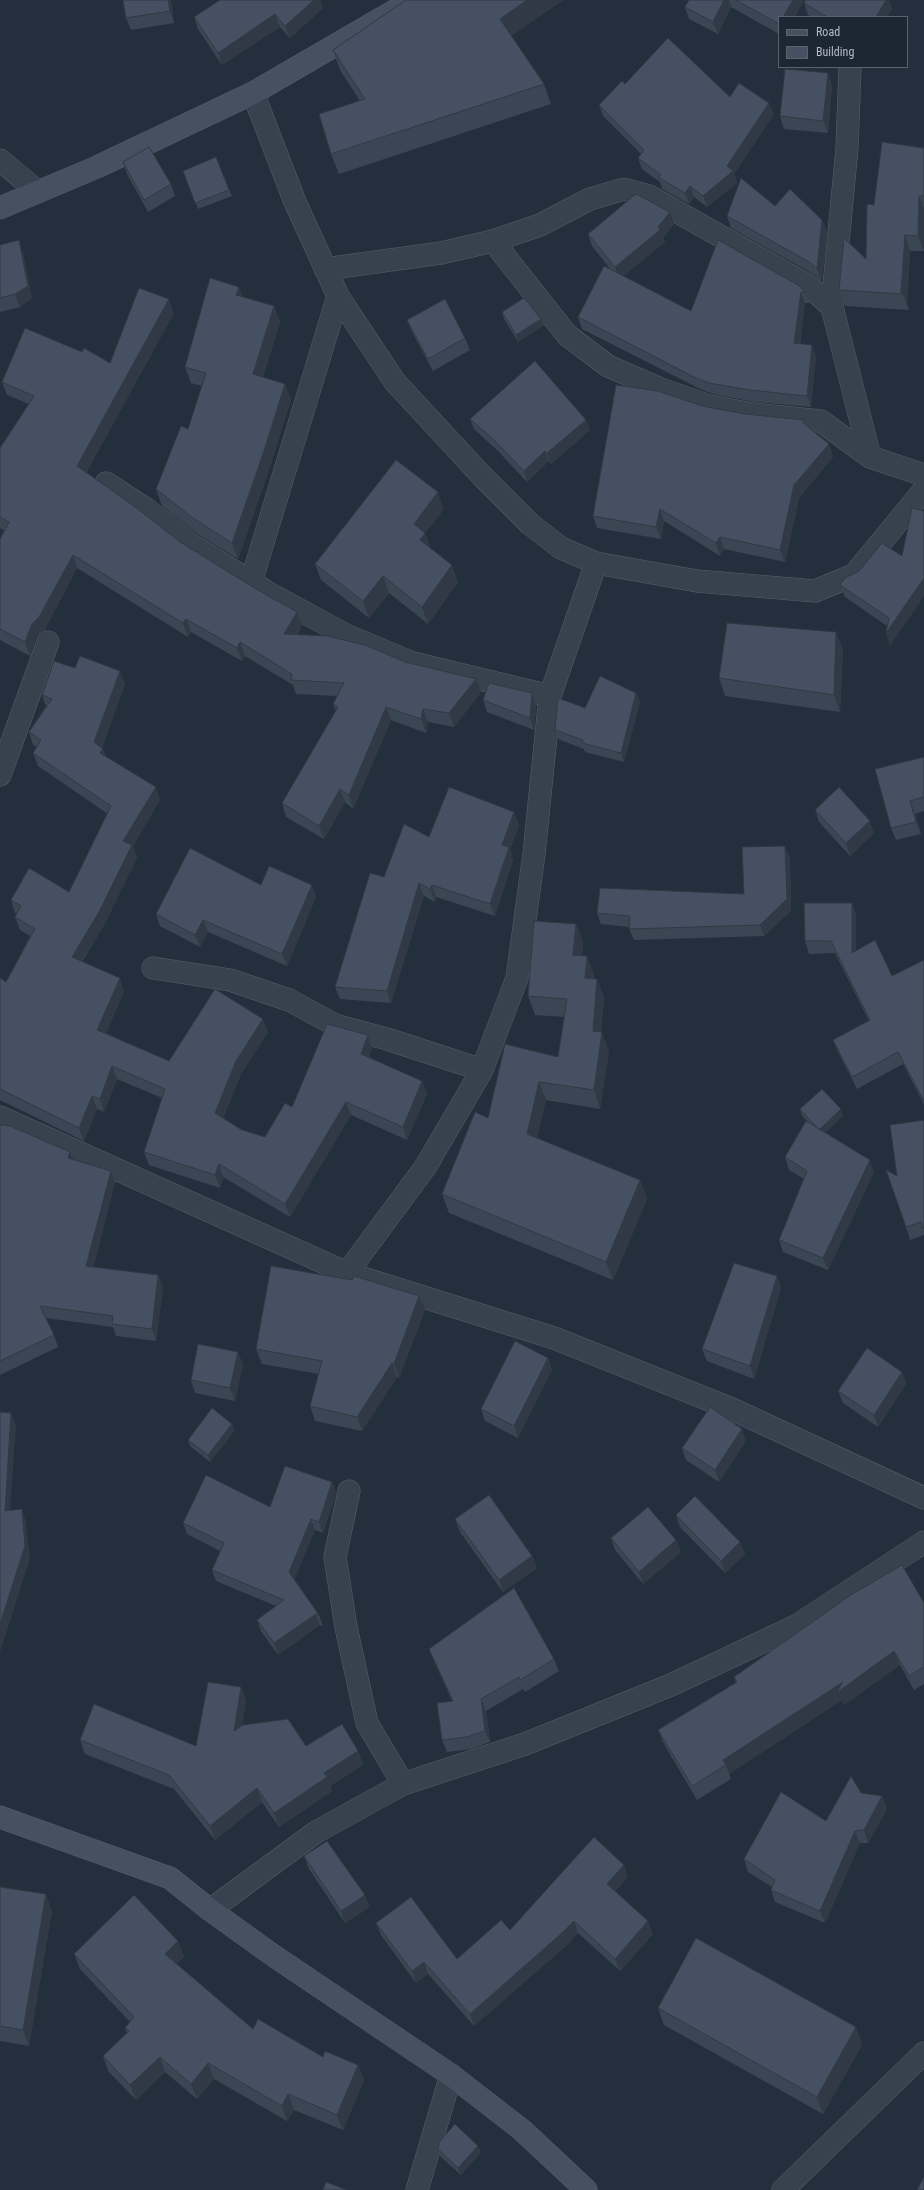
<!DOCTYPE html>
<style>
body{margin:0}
#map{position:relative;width:924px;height:2190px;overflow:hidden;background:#242f3e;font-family:"Roboto Condensed",sans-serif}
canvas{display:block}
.legend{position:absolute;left:778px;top:16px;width:130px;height:52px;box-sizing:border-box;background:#1d2633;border:1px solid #59626f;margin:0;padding:5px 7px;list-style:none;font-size:12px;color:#b4bcc9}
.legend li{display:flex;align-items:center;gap:8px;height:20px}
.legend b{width:20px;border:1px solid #59626f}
</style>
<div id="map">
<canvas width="924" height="2190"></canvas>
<ul class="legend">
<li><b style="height:5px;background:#465061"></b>Road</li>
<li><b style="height:11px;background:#455162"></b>Building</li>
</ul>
</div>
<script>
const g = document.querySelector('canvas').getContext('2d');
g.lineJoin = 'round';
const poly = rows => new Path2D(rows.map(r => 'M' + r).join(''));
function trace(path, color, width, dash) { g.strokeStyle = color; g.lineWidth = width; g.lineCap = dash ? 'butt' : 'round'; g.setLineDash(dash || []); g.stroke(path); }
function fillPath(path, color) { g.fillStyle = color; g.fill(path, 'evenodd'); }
const street = poly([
 [253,93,295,202,338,296,395,382,483,477,530,524,561,548,596,563,697,581,815,591,854,575,924,490],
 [0,160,37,191],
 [493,241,567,335,608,366,661,389,710,406,752,414,821,421,870,457,924,475],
 [325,269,441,253,493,241,540,225,590,199,624,189,649,196,809,286,832,307,870,457],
 [832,307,847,148,850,67],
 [106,483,146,509,192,545,267,592,346,635,413,663,550,696],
 [251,582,338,296],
 [0,775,48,642],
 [153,968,230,980,289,1000,335,1025,387,1039,482,1070],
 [0,1117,347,1273,554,1338,732,1409,924,1498],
 [347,1273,426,1166,482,1070,517,978,534,854,550,696,596,563],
 [349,1491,335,1557,346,1627,367,1723,403,1784],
 [210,1910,316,1832,403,1784,525,1744,671,1685,796,1626,924,1542],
 [417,2190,451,2075],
 [783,2190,924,2053]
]);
const secondary = poly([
 [0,208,97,167,253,93,413,0],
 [0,1817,170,1878,210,1910,274,1956,451,2075,522,2130,586,2190]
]);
const wall = poly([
 [123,0,171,0,174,23,131,30,126,18],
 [220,0,320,0,323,8,290,38,280,27,222,65,198,29,194,17],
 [406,0,563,0,511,36,544,84,551,104,339,174,331,154,360,101,340,70,333,50],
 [689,0,803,0,803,2,795,17,779,17,779,34,731,7,718,34,689,19,685,7],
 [889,0,892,9,887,17,811,17,808,15,804,3],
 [625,84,730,97,774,114,734,174,737,183,707,207,694,197,689,204,662,189,660,182,642,169,638,158,641,154,603,116,599,105],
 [832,85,828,133,784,129,780,116],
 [924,148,924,251,910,251,907,304,909,310,845,306,839,290,866,259,874,205],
 [216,157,232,196,198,209,183,171],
 [123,162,171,184,175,196,148,212,127,174],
 [775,206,822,220,827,232,822,281,815,275,731,228,727,216],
 [670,212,674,224,663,238,665,242,623,276,691,311,718,240,805,292,809,303,805,303,800,344,816,356,811,407,754,402,713,394,700,389,582,329,578,317,611,270,592,246,588,234],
 [0,245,23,253,32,298,20,307,0,312],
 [243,297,274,306,280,322,263,377,285,384,291,400,268,473,238,559,199,535,162,506,156,489,188,429,202,386,191,383,185,367],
 [502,312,541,319,544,325,518,342,504,319],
 [174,313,86,473,180,542,256,589,297,612,302,625,297,635,476,679,481,692,454,727,428,722,426,733,391,720,353,809,345,802,324,839,286,817,282,803,336,712,333,704,337,696,296,694,293,685,245,656,242,661,191,632,188,637,77,568,44,631,36,637,30,656,0,640,0,539,4,530,0,528,0,448,29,404,7,395,2,382,82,352,110,363],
 [407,320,465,338,470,350,433,371,412,332],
 [702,406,745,414,804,420,805,424,829,444,833,457,799,498,785,562,724,549,720,556,664,521,661,539,597,528,593,516],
 [470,419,586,420,590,430,551,464,549,461,527,482,497,450,474,429],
 [444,509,425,533,431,549,458,582,428,624,389,593,369,618,321,580,315,564],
 [924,511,924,596,890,645,886,633,887,626,845,597,840,585,902,556],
 [843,649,840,712,725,696,719,678],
 [75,668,125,684,102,748,103,749,106,757,160,800,133,846,137,858,104,925,82,962,124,991,106,1033,169,1061,268,1032,241,1074,223,1118,242,1130,265,1137,292,1107,372,1048,369,1058,422,1081,427,1094,407,1140,351,1115,290,1217,223,1177,220,1188,149,1165,144,1152,162,1098,117,1079,104,1112,97,1109,84,1141,0,1100,0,978,6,982,30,936,20,930,15,917,17,914,15,913,11,900,69,892,108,814,38,766,33,753,37,747,33,745,29,732,46,706,42,695],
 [532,693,536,706,534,730,487,712,483,700],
 [636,693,640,702,624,762,585,752,584,749,558,739,555,730],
 [924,757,924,811,915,814,921,834,896,840,891,828],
 [815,810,874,833,850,856,819,822],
 [519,825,510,849,513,860,495,916,436,897,435,902,424,896,391,1003,340,999,335,987,384,877,429,837],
 [790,857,791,911,764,936,634,940,629,929,629,927,601,924,597,913,744,894],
 [261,885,316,897,287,966,208,932,200,947,160,926,156,914],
 [852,903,856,915,856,950,892,976,924,960,924,1104,903,1064,857,1089,838,1052,833,1040,869,1021,835,953,809,954,805,941],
 [576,924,583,942,582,956,587,956,594,975,594,979,597,979,604,998,601,1032,609,1051,600,1109,546,1100,537,1138,640,1180,647,1199,613,1280,449,1213,442,1194,488,1118,558,1057,565,1017,535,1015,528,996],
 [800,1109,843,1115,825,1133,874,1172,828,1270,783,1252,779,1240,804,1179,789,1170,785,1157,810,1124,802,1116],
 [924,1120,924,1235,910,1240,906,1227,897,1176],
 [0,1125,73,1159,111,1171,115,1183,93,1267,158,1275,163,1287,156,1341,116,1336,113,1327,46,1318,54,1335,58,1347,0,1375],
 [777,1276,781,1288,754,1379,707,1361,702,1349],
 [419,1296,425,1310,399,1378,397,1377,362,1431,315,1421,310,1406,319,1374,262,1364,256,1349],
 [548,1358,552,1370,518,1438,485,1421,481,1409],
 [243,1364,235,1401,195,1393,191,1380],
 [902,1372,906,1384,878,1427,843,1403,838,1391],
 [235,1430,210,1462,190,1446,188,1440],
 [746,1441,719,1482,686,1460,682,1448],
 [332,1482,336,1493,323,1533,315,1530,294,1580,319,1615,323,1626,320,1625,278,1655,261,1631,257,1620,276,1606,216,1581,212,1570,220,1551,187,1534,183,1523,270,1507],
 [676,1515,740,1542,745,1554,725,1573,680,1527],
 [455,1519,532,1556,537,1568,503,1592,460,1532],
 [611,1538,676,1540,681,1552,643,1584,615,1550],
 [924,1603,924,1684,914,1690,900,1665,844,1705,843,1704,842,1700,729,1774,731,1779,697,1800,664,1744,658,1730,736,1683,734,1677],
 [429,1649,554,1659,559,1671,525,1692,523,1689,486,1711,490,1742,471,1749,447,1752,442,1740,452,1701,434,1661],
 [241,1687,246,1701,242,1725,306,1746,358,1751,363,1765,330,1786,332,1791,279,1827,262,1802,215,1840,174,1789,85,1754,80,1740,196,1746],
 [861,1793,882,1796,887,1809,868,1843,860,1843,825,1923,775,1902,771,1890,772,1887,748,1872,744,1859,826,1821],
 [304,1856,370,1907,345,1923,309,1869],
 [628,1877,615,1891,653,1934,620,1971,578,1933,568,1944,474,2026,428,1974,416,1983,381,1935,376,1923,457,1959,510,1930],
 [0,1887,52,1911,29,2046,0,2041],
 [178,1941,184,1957,176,1964,253,2029,323,2057,358,2065,364,2080,343,2130,294,2110,287,2121,214,2079,197,2099,165,2072,136,2100,108,2071,103,2056,127,2033,125,2028,130,2022,80,1969,74,1954],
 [658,2008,856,2027,862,2045,823,2114,664,2025],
 [438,2149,481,2152,461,2175,440,2156]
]);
const shadedWall = poly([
 [168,0,171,0,174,23,170,11],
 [314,0,320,0,323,8,290,38,285,26],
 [527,0,563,0,507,39,500,19],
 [724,0,729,0,731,7,718,34,713,22],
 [793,0,803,0,803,2,795,17,783,17],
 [886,0,889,0,892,9,887,17,876,17],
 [275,14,280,27,222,65,218,53],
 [828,73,832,85,828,133,823,121],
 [769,103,774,114,734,174,737,183,707,207,703,196,727,166],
 [690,186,694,197,689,204,685,193],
 [919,196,924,208,924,251,918,236],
 [670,212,674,224,663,238,665,242,619,280,615,267,658,227],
 [822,220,827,232,822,281,817,269],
 [905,235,910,251,907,304,903,294,901,292],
 [19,240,23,253,32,298,20,307,15,294],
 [239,287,245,303,236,295],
 [801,292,805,303,798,354,794,343],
 [169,299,174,313,82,480,77,466],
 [274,306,280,322,259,390,253,374],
 [541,319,544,325,518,342,516,335],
 [812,345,816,356,811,407,807,396],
 [285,384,291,400,268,473,238,559,232,543],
 [586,420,590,430,551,464,547,453],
 [829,444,833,457,799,498,785,562,780,550,794,485],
 [545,451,549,461,527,482,524,471],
 [438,492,444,509,423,536,425,533,431,550,426,556,414,524],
 [660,509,664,521,661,539,656,527],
 [720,537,724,549,720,556,716,543],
 [73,555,77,568,44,631,36,637,30,656,25,642,32,624],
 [452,565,458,582,428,624,422,607],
 [383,576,389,593,369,618,363,601],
 [924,578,924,596,890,645,886,633],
 [297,612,302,625,289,647,284,634],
 [186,619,191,632,188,637,183,623],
 [836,632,843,649,840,712,834,695],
 [240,642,245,656,242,661,237,648],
 [120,671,125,684,99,755,94,742],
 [476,679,481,692,454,727,449,713],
 [532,693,536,706,534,730,530,718],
 [636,693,640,702,624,762,621,753],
 [386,707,391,720,353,809,349,795],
 [423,709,428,722,426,733,421,719],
 [103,749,108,762,100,753],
 [156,787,160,800,133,846,137,858,104,925,76,970,72,957,123,841],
 [340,789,345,802,324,839,319,826],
 [910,801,915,814,921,834,916,822],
 [514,812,519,825,510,849,513,860,495,916,490,904,502,845],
 [870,821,874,833,850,856,846,843],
 [785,846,790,857,791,911,764,936,760,925],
 [419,883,424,896,391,1003,387,991],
 [312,885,316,897,287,966,282,954],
 [432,885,436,897,435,902,430,889],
 [852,903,856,915,856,965,852,953],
 [203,920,208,932,200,947,195,935],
 [576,924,583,942,580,974,573,955],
 [587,956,594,975,592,997,585,978],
 [120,978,124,991,102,1043,97,1030],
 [597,979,604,998,600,1044,602,1032,609,1051,600,1109,594,1090,593,1031],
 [263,1019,268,1032,241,1074,220,1126,215,1113,236,1061],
 [368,1035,372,1048,366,1067,361,1054],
 [112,1066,117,1079,104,1112,100,1099],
 [422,1081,427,1094,407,1140,403,1127],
 [539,1082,546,1100,534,1152,527,1134],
 [92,1096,97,1109,84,1141,79,1128],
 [346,1102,351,1115,290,1217,285,1204],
 [841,1109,843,1115,822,1136,819,1130],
 [70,1152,75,1164,68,1158],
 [870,1160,874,1172,828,1270,823,1258],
 [219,1164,223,1177,220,1188,215,1175],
 [111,1171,115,1183,91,1278,86,1266],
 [640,1180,647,1199,613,1280,606,1262],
 [158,1275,163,1287,156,1341,152,1329],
 [777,1276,781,1288,754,1379,750,1366],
 [419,1296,425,1310,399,1378,394,1364],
 [238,1352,243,1364,235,1401,230,1388],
 [548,1358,552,1370,518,1438,514,1426],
 [392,1363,397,1377,362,1431,357,1417],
 [902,1372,906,1384,878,1427,874,1415],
 [11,1413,16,1426,9,1524,5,1511],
 [232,1424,235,1430,210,1462,208,1455],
 [742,1429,746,1441,719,1482,715,1470],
 [332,1482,336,1493,323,1533,319,1522],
 [22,1509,26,1522,30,1559,0,1652,0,1624],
 [311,1519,315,1530,293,1583,289,1572],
 [676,1540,681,1552,643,1584,639,1572],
 [740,1542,745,1554,725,1573,721,1561],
 [532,1556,537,1568,503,1592,499,1580],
 [316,1614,320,1625,278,1655,274,1643],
 [894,1651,900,1665,844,1705,839,1691,838,1690,842,1700,729,1774,726,1765,723,1760,843,1682],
 [241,1687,246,1701,239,1745,234,1731],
 [481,1699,486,1711,490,1742,485,1731],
 [358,1751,363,1765,330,1786,332,1791,279,1827,274,1813,324,1773],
 [257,1788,262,1802,215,1840,210,1826],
 [882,1796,887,1809,868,1843,864,1830],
 [855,1831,860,1843,825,1923,820,1911],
 [624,1865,628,1877,611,1896,607,1884],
 [46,1894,52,1911,29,2046,23,2030],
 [365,1895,370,1907,345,1923,341,1911],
 [574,1921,578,1933,568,1944,474,2026,470,2014],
 [648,1921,653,1934,620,1971,615,1959],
 [178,1941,184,1957,170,1970,165,1954],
 [424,1962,428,1974,416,1983,412,1971],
 [856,2027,862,2045,823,2114,817,2097],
 [160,2057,165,2072,136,2100,130,2085],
 [208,2063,214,2079,197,2099,191,2084],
 [358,2065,364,2080,343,2130,337,2115],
 [288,2094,294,2110,287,2121,282,2106],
 [478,2146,481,2152,461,2175,458,2168]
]);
const building = poly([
 [123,0,168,0,170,11,126,18,123,0],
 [220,0,314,0,285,26,275,14,218,53,194,17,220,0],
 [406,0,527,0,500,19,544,84,331,154,319,114,365,99,333,50,406,0],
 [689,0,724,0,713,22,685,7,689,0],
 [736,0,793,0,783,17,779,17,779,24,736,0],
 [805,0,886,0,876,17,827,17,804,3,805,0],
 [668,38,730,97,739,83,769,103,727,166,733,171,703,196,690,186,685,193,658,177,661,175,638,158,644,150,599,105,622,81,625,84,668,38],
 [785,69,828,73,823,121,780,116,785,69],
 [882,142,924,148,924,196,919,196,918,236,905,235,901,292,903,294,839,290,844,238,866,259,867,204,874,205,882,142],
 [149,147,171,184,144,200,123,162,149,147],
 [216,157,229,190,195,203,183,171,216,157],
 [741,178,775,206,790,189,822,220,817,269,811,263,727,216,741,178],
 [636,194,670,212,658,227,660,230,615,267,588,234,636,194],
 [19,240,28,286,15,294,0,298,0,245,19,240],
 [718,240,798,285,805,292,801,292,794,343,812,345,807,396,750,390,709,383,696,378,578,317,604,266,691,311,718,240],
 [210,278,239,287,236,295,274,306,253,374,285,384,262,457,232,543,193,518,156,489,181,426,188,429,206,373,185,367,210,278],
 [139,288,169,299,77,466,134,506,180,542,256,589,297,612,284,634,327,636,365,645,405,662,476,679,449,713,423,709,421,719,386,707,349,795,340,789,319,826,282,803,338,707,333,704,344,683,291,680,292,674,240,642,237,648,186,619,183,623,73,555,39,617,32,624,25,642,0,629,0,539,9,522,0,517,0,448,34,396,2,382,25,328,82,352,84,348,110,363,139,288],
 [524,298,541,319,516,335,502,312,524,298],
 [445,299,465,338,428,359,407,320,445,299],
 [535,361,586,420,547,453,545,451,524,471,493,439,470,419,535,361],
 [616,385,658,391,702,406,745,414,804,420,803,423,829,444,794,485,780,550,720,537,716,543,660,509,656,527,593,516,616,385],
 [396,460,438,492,414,524,425,533,420,540,452,565,422,607,383,576,363,601,315,564,396,460],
 [912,508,924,511,924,578,886,633,889,618,840,585,845,578,859,571,882,543,902,556,912,508],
 [727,623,836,632,834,695,719,678,727,623],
 [80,656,120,671,94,742,103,749,100,753,156,787,123,841,132,845,99,912,72,957,120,978,97,1030,169,1061,215,989,263,1019,236,1061,215,1113,242,1130,265,1137,285,1103,292,1107,327,1024,368,1035,361,1054,422,1081,403,1127,346,1102,285,1204,219,1164,215,1175,144,1152,165,1089,112,1066,100,1099,92,1096,79,1128,0,1089,0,978,6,982,35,929,15,917,21,906,11,900,29,868,69,892,111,806,33,753,41,740,29,732,52,699,42,695,54,661,75,668,80,656],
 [600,676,636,693,621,753,582,743,583,740,555,730,558,698,585,708,600,676],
 [489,683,532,693,530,718,483,700,489,683],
 [924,757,924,797,910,801,916,822,891,828,875,769,924,757],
 [449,787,514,812,502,845,509,847,490,904,432,885,430,889,419,883,387,991,335,987,370,873,384,877,404,824,429,837,449,787],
 [839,787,870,821,846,843,815,810,839,787],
 [785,846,787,899,760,925,629,929,630,916,597,913,600,888,744,894,742,847,785,846],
 [190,848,261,885,269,866,312,885,282,954,203,920,195,935,156,914,190,848],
 [804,903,852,903,852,953,875,940,892,976,924,960,924,1101,898,1052,852,1077,833,1040,870,1020,831,941,805,941,804,903],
 [534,921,576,924,573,955,587,956,585,978,597,979,593,1031,602,1032,594,1090,539,1082,527,1134,640,1180,606,1262,442,1194,475,1112,488,1118,505,1044,558,1057,567,999,528,996,534,921],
 [822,1089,841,1109,819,1130,800,1109,822,1089],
 [924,1120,924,1229,921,1222,906,1227,886,1170,897,1176,890,1125,924,1120],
 [806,1121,870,1160,823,1258,779,1240,807,1171,785,1157,806,1121],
 [0,1125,10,1126,70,1152,68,1158,111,1171,86,1266,158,1275,152,1329,112,1324,113,1316,40,1306,54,1335,0,1361,0,1125],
 [734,1263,777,1276,750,1366,702,1349,734,1263],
 [271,1266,352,1280,354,1276,419,1296,394,1364,392,1363,357,1417,310,1406,322,1361,256,1349,271,1266],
 [515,1341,548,1358,514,1426,481,1409,515,1341],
 [198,1344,238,1352,230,1388,191,1380,198,1344],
 [867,1348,902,1372,874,1415,838,1391,867,1348],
 [710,1407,742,1429,715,1470,682,1448,710,1407],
 [212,1408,232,1424,208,1455,188,1440,212,1408],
 [0,1412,11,1413,5,1511,22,1509,25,1546,0,1624,0,1412],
 [285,1466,332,1482,319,1522,311,1519,289,1572,319,1615,316,1614,274,1643,257,1620,284,1600,212,1570,224,1543,183,1523,206,1475,270,1507,285,1466],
 [489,1495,532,1556,499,1580,455,1519,489,1495],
 [695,1496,740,1542,721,1561,676,1515,695,1496],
 [648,1507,676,1540,639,1572,611,1538,648,1507],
 [902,1565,924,1603,924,1667,909,1676,894,1651,839,1691,838,1690,843,1682,723,1760,726,1765,692,1786,658,1730,737,1682,734,1677,851,1595,902,1565],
 [514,1588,554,1659,520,1680,519,1677,481,1699,485,1731,467,1737,442,1740,437,1703,453,1701,429,1649,514,1588],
 [208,1682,241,1687,234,1731,243,1725,288,1719,306,1746,342,1724,358,1751,324,1773,327,1777,274,1813,257,1788,210,1826,169,1775,80,1740,94,1704,196,1746,208,1682],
 [851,1776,861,1793,882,1796,864,1830,855,1831,820,1911,771,1890,775,1880,744,1859,781,1792,826,1821,851,1776],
 [594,1837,624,1865,607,1884,648,1921,615,1959,574,1921,563,1932,470,2014,424,1962,412,1971,376,1923,411,1897,457,1959,501,1920,510,1930,594,1837],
 [327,1841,365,1895,341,1911,304,1856,327,1841],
 [0,1887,46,1894,23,2030,0,2026,0,1887],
 [134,1895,178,1941,165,1954,253,2029,258,2019,323,2057,325,2051,358,2065,337,2115,288,2094,282,2106,208,2063,191,2084,160,2057,130,2085,103,2056,129,2031,125,2028,134,2017,74,1954,134,1895],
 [696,1938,856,2027,817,2097,658,2008,696,1938],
 [455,2124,478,2146,458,2168,438,2149,440,2141,455,2124],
 [924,2177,924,2190,917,2190,924,2177],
 [326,2182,347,2190,323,2190,326,2182]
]);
trace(street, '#565f6c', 23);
trace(secondary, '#565f6c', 23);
trace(street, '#38414e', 22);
trace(secondary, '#465061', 22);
fillPath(wall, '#3b4654');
fillPath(shadedWall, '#303945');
fillPath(building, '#455162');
trace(building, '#303945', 1);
</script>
